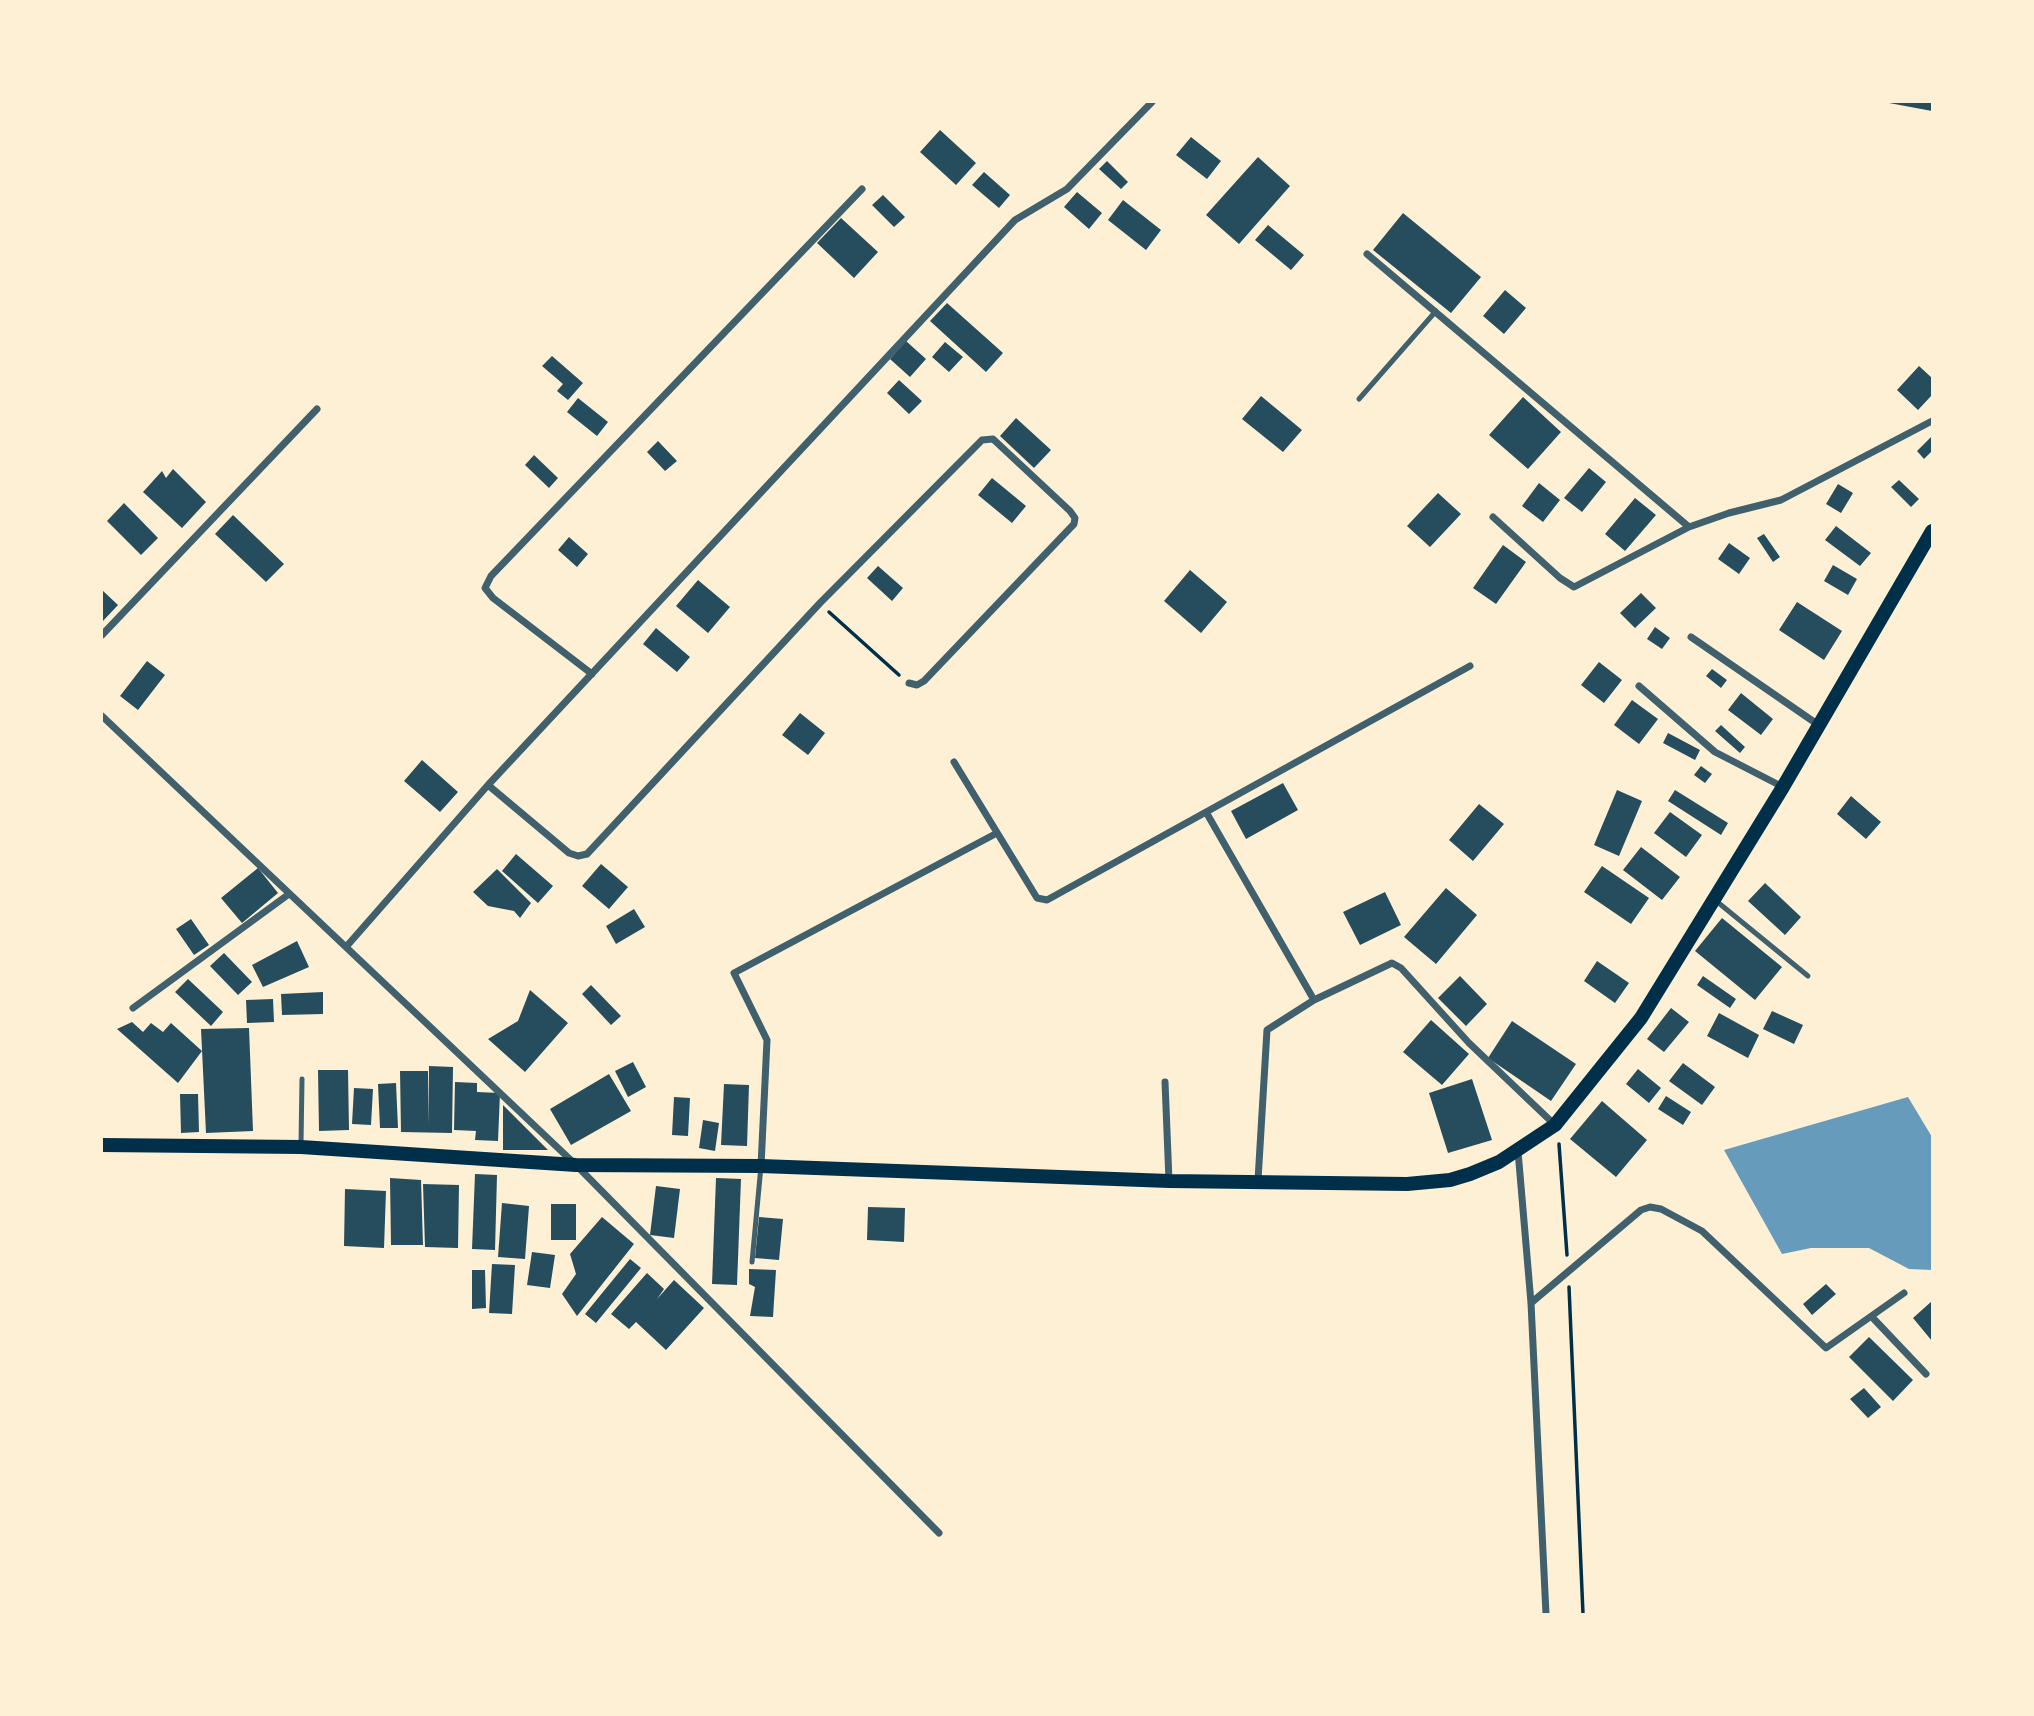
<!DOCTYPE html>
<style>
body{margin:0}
#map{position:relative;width:2034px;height:1716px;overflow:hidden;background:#fdf0d5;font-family:Arial,sans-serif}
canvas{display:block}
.frame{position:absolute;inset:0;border:103px solid #fdf0d5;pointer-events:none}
</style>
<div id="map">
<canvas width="2034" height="1716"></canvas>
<div class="frame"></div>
</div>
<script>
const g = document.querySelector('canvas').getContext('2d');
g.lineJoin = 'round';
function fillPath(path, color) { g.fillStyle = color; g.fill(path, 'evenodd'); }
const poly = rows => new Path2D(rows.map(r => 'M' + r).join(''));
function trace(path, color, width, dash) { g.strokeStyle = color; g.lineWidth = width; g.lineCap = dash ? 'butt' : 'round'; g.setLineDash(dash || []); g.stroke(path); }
const water = poly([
 [1908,1097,1932,1137,1932,1270,1909,1269,1869,1248,1811,1248,1782,1254,1724,1150]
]);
const building = poly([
 [1889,102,1932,102,1932,111,1889,103],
 [940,130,976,163,956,185,920,152],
 [1191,137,1221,161,1207,179,1176,155],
 [1258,157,1290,186,1239,244,1206,215],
 [1107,161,1128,182,1121,189,1099,169],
 [984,172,1010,195,999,208,972,185],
 [1077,192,1102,213,1089,229,1064,207],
 [883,195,905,217,894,227,872,205],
 [1123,200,1161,230,1146,250,1108,220],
 [1403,213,1481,277,1451,313,1373,250],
 [841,218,878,252,854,278,817,243],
 [1268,225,1304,255,1291,270,1255,240],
 [1505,290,1526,308,1504,334,1483,316],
 [947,303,1003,353,986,372,930,321],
 [906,341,926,359,910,377,890,359],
 [945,342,963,357,949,372,932,357],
 [552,356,583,383,568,400,557,391,563,384,542,366],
 [1919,366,1932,378,1932,395,1918,410,1897,390],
 [899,380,922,401,909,414,887,393],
 [1261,396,1302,430,1283,452,1242,419],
 [1523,397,1561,432,1528,469,1489,435],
 [578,398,608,422,597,436,567,412],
 [1016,418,1051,450,1034,468,1000,436],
 [1932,436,1932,451,1924,459,1917,451],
 [658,441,677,461,665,471,647,452],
 [534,455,558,478,549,488,525,465],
 [1589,468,1606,482,1582,512,1564,498],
 [173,469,206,502,182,528,143,492,162,471,166,478],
 [992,478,1026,506,1012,523,978,495],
 [1899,480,1919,499,1911,507,1891,487],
 [1539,483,1560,500,1543,522,1522,506],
 [1838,484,1853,493,1841,513,1826,504],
 [1438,493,1461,514,1430,547,1407,526],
 [1635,498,1656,515,1625,551,1605,534],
 [124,503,158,538,141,555,107,521],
 [233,515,284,564,266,582,215,534],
 [1836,526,1871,553,1860,566,1825,540],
 [1764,534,1780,557,1773,562,1757,538],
 [569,537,588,554,577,567,558,550],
 [1729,543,1750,558,1739,574,1718,559],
 [1503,545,1526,562,1496,604,1473,588],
 [1833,565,1857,579,1848,595,1824,581],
 [878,566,903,588,892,601,867,578],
 [1190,570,1227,602,1201,633,1164,601],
 [698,580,730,607,708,633,676,606],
 [102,590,118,605,102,622],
 [1641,593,1656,608,1635,628,1620,613],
 [1797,602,1842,631,1824,660,1779,630],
 [1655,627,1670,638,1662,649,1647,639],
 [656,628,690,657,677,672,643,644],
 [147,661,165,675,138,710,120,696],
 [1599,662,1622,680,1604,703,1581,685],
 [1712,669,1727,680,1721,688,1706,676],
 [1741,693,1773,719,1761,735,1728,710],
 [1632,700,1658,719,1639,744,1614,725],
 [800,713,825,733,808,755,782,735],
 [1721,725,1745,747,1740,753,1715,731],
 [1668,733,1700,750,1695,760,1663,743],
 [422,760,458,792,440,812,404,781],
 [1701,766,1712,774,1705,783,1694,775],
 [1283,783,1298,810,1246,839,1231,811],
 [1617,790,1642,801,1619,856,1594,845],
 [1675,790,1728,823,1721,835,1668,801],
 [1851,796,1881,822,1866,839,1837,814],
 [1479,804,1504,824,1473,861,1449,840],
 [1670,812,1702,835,1686,857,1654,833],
 [1641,847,1680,877,1662,900,1623,870],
 [516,854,553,886,538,903,502,871],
 [601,864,628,887,609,909,582,886],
 [1602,866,1649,898,1631,924,1584,892],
 [258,868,278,893,242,923,221,898],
 [497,869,531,903,520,918,514,911,488,906,473,892],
 [1765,883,1801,917,1785,935,1748,901],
 [1446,888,1477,915,1436,964,1404,937],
 [1385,892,1401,925,1360,945,1343,912],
 [634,909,645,927,616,944,606,926],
 [1722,918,1782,967,1755,1000,1695,951],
 [191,919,209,945,194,955,176,929],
 [297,941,309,967,263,987,252,965],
 [224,953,252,982,238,995,210,966],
 [1597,961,1629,983,1615,1003,1584,981],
 [1460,976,1487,1004,1466,1026,1438,998],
 [1703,976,1736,999,1730,1008,1697,985],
 [188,979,223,1012,211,1026,175,992],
 [591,985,621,1016,611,1025,582,994],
 [530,990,568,1023,525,1072,488,1039,518,1021],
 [323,992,323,1014,282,1015,281,994],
 [273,999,274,1022,247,1023,246,1000],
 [1671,1008,1689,1022,1664,1052,1647,1039],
 [1772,1011,1803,1025,1794,1044,1763,1029],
 [1719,1013,1759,1035,1748,1058,1707,1036],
 [1431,1020,1469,1054,1442,1085,1403,1052],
 [1512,1021,1576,1064,1551,1101,1488,1058],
 [132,1022,143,1032,151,1023,163,1032,171,1023,202,1051,178,1083,117,1029],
 [249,1028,253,1131,206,1133,201,1029],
 [633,1062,646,1087,628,1097,615,1071],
 [1683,1063,1715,1087,1702,1105,1669,1081],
 [429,1066,453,1067,452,1133,401,1132,400,1071,428,1071,429,1125],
 [1638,1069,1661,1088,1649,1103,1626,1084],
 [318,1070,348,1070,349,1130,319,1131],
 [609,1074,631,1111,571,1145,550,1109],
 [1472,1079,1492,1140,1448,1153,1429,1093],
 [455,1082,477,1083,477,1092,500,1093,498,1141,475,1140,476,1131,454,1130],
 [396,1083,398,1128,380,1128,378,1084],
 [724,1084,749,1085,747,1146,721,1145],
 [354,1088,373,1089,371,1125,352,1124],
 [180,1094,198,1094,199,1132,181,1133],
 [1666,1096,1691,1112,1683,1125,1658,1109],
 [674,1097,690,1098,688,1136,672,1135],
 [1602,1101,1647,1140,1616,1177,1570,1139],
 [503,1105,548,1150,503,1150],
 [703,1120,719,1123,715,1151,699,1148],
 [475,1174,497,1175,495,1250,472,1249],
 [390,1178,421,1180,423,1245,391,1245],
 [716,1178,741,1179,737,1285,712,1284],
 [423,1184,459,1185,458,1248,425,1247],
 [656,1186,680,1189,674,1238,650,1235],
 [345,1189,386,1191,384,1248,344,1246],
 [502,1203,529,1206,525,1259,498,1257],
 [551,1204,576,1204,576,1240,551,1240],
 [868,1207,905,1208,904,1242,867,1240],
 [602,1217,634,1244,577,1316,562,1294,576,1274,570,1254],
 [759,1217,783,1219,779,1260,755,1258],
 [532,1252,555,1255,550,1288,527,1285],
 [630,1259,641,1268,596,1323,585,1314],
 [492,1264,515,1265,512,1314,489,1313],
 [749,1269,776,1270,773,1317,750,1316,755,1287,749,1284],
 [472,1270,485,1270,486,1308,472,1309],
 [647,1273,664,1289,657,1299,674,1280,704,1308,666,1350,636,1322,629,1329,611,1314],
 [1826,1284,1836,1294,1812,1315,1803,1304],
 [1932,1301,1932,1341,1913,1318],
 [1869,1337,1913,1380,1893,1401,1849,1357],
 [1864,1388,1881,1407,1868,1418,1850,1399]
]);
const path = poly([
 [829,612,899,675],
 [1559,1144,1567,1255],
 [1569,1287,1583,1614]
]);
const service = poly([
 [1359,399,1436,311],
 [1715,900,1808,976],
 [301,1144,302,1079],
 [752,1262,761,1166]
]);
const minor = poly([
 [1367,254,1689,527,1729,513,1781,500,1932,421],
 [1493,517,1560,578,1574,587,1689,527],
 [102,635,317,409],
 [1691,637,1820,726],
 [592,674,493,598,485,588,491,576,862,189],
 [1639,686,1715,752,1783,787],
 [102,716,576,1165,939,1533],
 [954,762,1037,898,1047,900,1470,666],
 [488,785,569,853,578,856,587,854,820,603,982,440,993,439,1070,511,1075,518,1074,524,924,681,917,685,909,683],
 [1206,812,1314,1000],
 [346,947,488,785,1015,220,1067,189,1152,102],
 [133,1008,289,894],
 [1165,1082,1169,1181],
 [1518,1151,1531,1303,1546,1614],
 [761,1166,767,1040,734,973,997,833],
 [1258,1180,1267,1030,1314,1000,1392,963,1401,968,1469,1043,1555,1125],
 [1531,1303,1641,1210,1650,1207,1661,1209,1702,1231,1826,1348,1904,1293],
 [1872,1317,1926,1374]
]);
const secondary = poly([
 [102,1145,301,1147,576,1165,761,1166,1169,1181,1407,1184,1450,1180,1470,1174,1499,1162,1555,1125,1641,1018,1783,787,1932,531]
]);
fillPath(water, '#669bbc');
fillPath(building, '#264d5e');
trace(path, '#003049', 3.5);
trace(service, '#3f606c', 5);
trace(minor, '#3f606c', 7);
trace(secondary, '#003049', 14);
</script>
